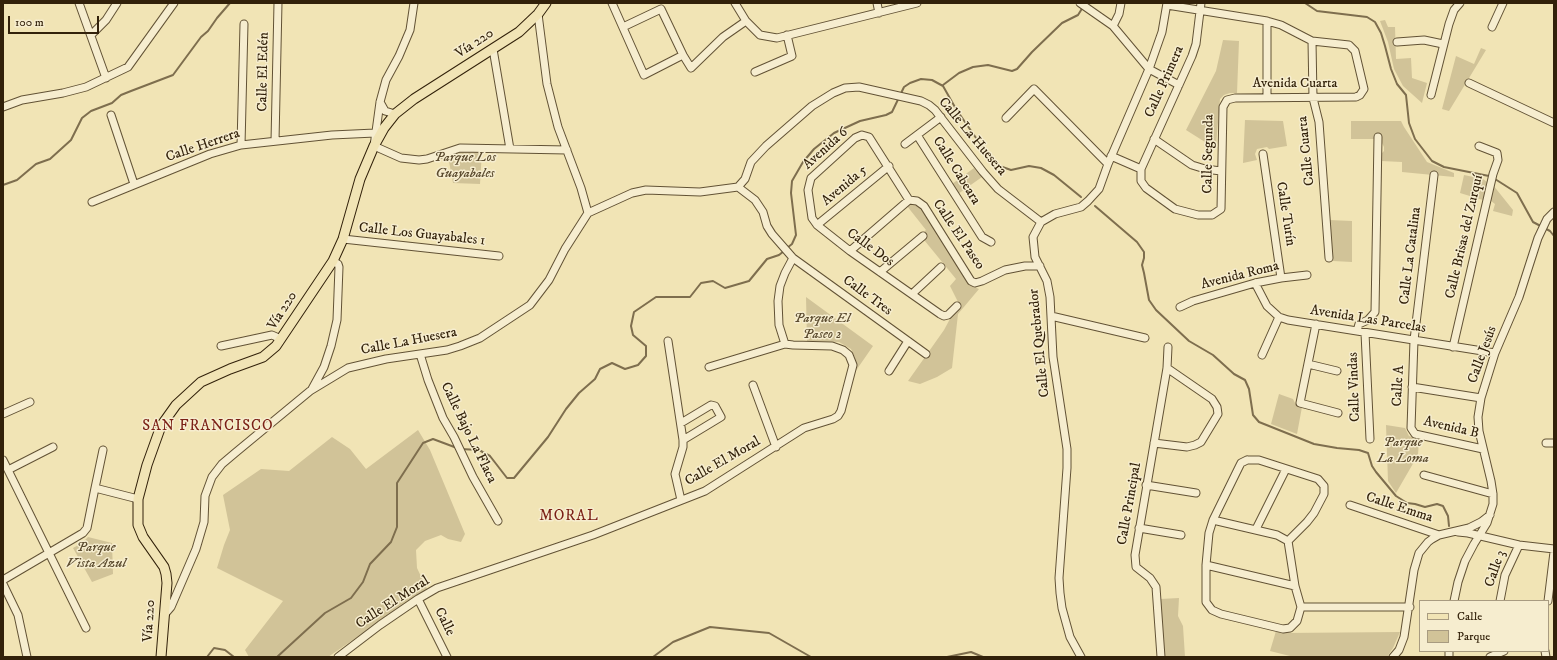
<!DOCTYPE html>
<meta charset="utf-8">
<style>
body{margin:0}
#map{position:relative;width:1557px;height:660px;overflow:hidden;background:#f1e4b5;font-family:"IM FELL DW Pica",serif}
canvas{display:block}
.frame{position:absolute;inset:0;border:4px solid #32210a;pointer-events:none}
.legend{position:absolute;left:1419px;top:600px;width:130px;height:52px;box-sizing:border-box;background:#f6edcf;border:1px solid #a89b80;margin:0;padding:5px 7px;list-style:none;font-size:12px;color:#32210a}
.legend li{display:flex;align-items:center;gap:8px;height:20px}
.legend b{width:20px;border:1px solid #a89b80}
.scale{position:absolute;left:8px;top:16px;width:91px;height:18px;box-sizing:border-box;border:2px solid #32210a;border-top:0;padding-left:5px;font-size:12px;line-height:14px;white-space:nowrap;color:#32210a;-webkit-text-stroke:3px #f6edcf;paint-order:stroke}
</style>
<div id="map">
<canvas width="1557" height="660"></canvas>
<div class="frame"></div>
<ul class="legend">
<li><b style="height:5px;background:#f1e4b5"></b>Calle</li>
<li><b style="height:11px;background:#d1c398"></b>Parque</li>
</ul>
<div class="scale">100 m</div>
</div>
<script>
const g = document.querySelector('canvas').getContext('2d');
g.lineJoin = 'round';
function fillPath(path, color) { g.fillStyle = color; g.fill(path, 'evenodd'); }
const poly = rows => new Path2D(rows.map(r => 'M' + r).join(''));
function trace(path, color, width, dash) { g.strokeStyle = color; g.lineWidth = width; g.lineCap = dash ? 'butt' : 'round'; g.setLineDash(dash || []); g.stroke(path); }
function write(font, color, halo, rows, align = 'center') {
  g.font = font + ' "IM FELL DW Pica",serif'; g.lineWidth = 3; g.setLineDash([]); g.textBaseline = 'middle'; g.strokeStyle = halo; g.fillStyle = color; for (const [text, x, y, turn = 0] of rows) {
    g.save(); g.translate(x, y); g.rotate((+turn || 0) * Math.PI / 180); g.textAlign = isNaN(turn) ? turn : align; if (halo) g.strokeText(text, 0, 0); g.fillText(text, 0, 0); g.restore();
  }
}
const green = poly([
 [1385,20,1388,27,1395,27,1396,59,1411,58,1412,78,1427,83,1422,103,1403,86,1394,69,1388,42,1380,21],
 [1223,40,1239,41,1237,93,1230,93,1224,95,1220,99,1216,145,1205,142,1186,130,1216,71],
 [1481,48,1486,50,1449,111,1442,109,1456,56,1474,64],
 [1245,120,1283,121,1287,146,1269,149,1267,147,1257,149,1255,154,1257,160,1243,163],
 [1351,121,1401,121,1404,127,1427,162,1454,173,1454,177,1402,172,1402,162,1381,161,1381,154,1384,151,1384,147,1380,139,1380,135,1375,135,1374,139,1351,139],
 [458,151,482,151,480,184,453,183,448,156],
 [974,168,982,177,958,194,952,184],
 [1464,175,1483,179,1487,182,1483,200,1460,193],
 [1493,185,1513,210,1512,216,1493,211,1495,204,1491,201,1490,197],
 [911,203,916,203,923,208,972,286,979,289,958,314,952,368,937,377,920,384,908,381,944,330,951,317,961,308,950,286,956,279,920,235,926,230,907,206],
 [1329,220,1352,221,1352,262,1333,261],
 [806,297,873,346,855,372,855,358,851,349,839,342,807,341],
 [1279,394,1293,399,1296,405,1302,407,1297,434,1271,424],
 [1386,425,1405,428,1409,436,1419,439,1418,455,1396,493,1388,481],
 [418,430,430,450,465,534,461,542,448,539,441,535,425,541,416,550,417,568,427,589,328,657,249,657,245,650,283,601,217,568,224,545,230,530,223,495,261,469,289,471,332,437,350,449,366,469],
 [88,537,112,543,113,574,92,582,73,548,82,543],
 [1179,598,1178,616,1183,626,1185,657,1164,657,1160,599],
 [1276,631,1283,633,1400,632,1393,648,1387,657,1294,657,1270,651]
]);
const stream = poly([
 [1305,3,1317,11,1367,17,1375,22,1381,33,1385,46,1391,69,1397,84,1406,95,1409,123,1415,139,1432,161,1444,167,1489,176],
 [943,85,959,73,973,67,988,65,1012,71,1017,69,1032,52,1062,23,1078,15,1083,7],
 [943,86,956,109,994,164,1011,170,1029,166,1041,168,1054,175,1081,197],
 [1495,179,1517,193,1533,222,1550,231,1554,236],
 [3,185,17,180,36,164,50,159,71,140,82,118,91,111,112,103,121,95,131,91,173,75,201,37,208,31,217,18,230,3],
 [1095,206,1137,242,1144,252,1144,258,1142,265,1144,273,1149,300,1156,310,1189,341,1213,355,1234,374,1245,380,1249,389,1253,415,1259,422,1314,444,1337,448,1359,450,1368,453,1372,466,1376,472,1396,496,1407,503,1415,504,1425,507,1437,504,1443,506,1448,516,1449,526],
 [787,248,792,244,796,235,791,193,792,181,803,162,814,149,834,133,860,121,886,115,892,112,904,87,910,83,921,79,932,80,943,86],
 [461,449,479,450,490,456,507,478,514,478,548,437,566,409,579,393,595,379,600,369,612,363,625,369,638,365,646,356,646,346,633,335,631,326,634,312,656,297,690,297,701,283,713,281,725,288,749,281,767,259,779,255,784,251],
 [207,657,214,648,225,650,234,657],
 [277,657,325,613,351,598,363,582,370,564,391,542,397,527,397,483,423,443,433,439,457,448],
 [653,657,673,642,710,627,769,633,811,657],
 [947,657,971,652,983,657]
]);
const minor = poly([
 [79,3,106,78],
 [414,3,410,30,399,56,386,80,380,102,374,146,401,158,419,160,427,159,460,148,567,150],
 [612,3,644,75,683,55,691,68,723,37,746,21],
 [735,3,746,21,760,35,777,38,917,3],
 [877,3,879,13],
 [1080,3,1113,26,1149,69,1179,85],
 [538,14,547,84,558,127,581,188,588,213],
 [1267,21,1267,97],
 [1113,26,1119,14,1121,3],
 [623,27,661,9,683,55],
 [1492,27,1503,3],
 [92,34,106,20,117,3],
 [1312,41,1313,98,1319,122,1329,258],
 [1397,42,1424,40,1443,44],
 [493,49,510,149],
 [755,72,792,56,787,35],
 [1469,83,1554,123],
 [1431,95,1449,24,1454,10,1460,3],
 [380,102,385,111,395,114],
 [3,107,22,100,63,93,86,87,128,67,174,3],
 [111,115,134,184],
 [941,117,917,135,982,237,991,242],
 [1006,118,1034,89,1108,164],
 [1154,139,1192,165,1205,169,1221,171],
 [275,141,278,3],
 [905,144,917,135],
 [241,145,244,24],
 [1263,154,1281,278],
 [1111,156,1141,169,1141,181,1146,188,1175,209,1198,215,1212,215,1221,209,1223,107,1227,100,1235,98,1356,97,1360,95,1364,89,1355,51,1349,45,1312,41,1281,25,1267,21,1167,5],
 [1141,169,1192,56,1196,44,1201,3],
 [1434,175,1414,340,1411,428,1415,434,1483,449],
 [92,202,210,154,241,145,332,135,375,133],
 [817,225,889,166],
 [343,239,499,256],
 [850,251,909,200],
 [793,258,926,354],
 [880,272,923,236],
 [1255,283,1267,306,1279,317,1288,320,1495,353],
 [912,294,941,267],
 [957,306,948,315,944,316,940,314,850,251,817,225,812,218,808,190,811,178,855,138,862,135,869,137,909,200,917,201,924,206,971,281,975,283,982,281,1005,270,1025,266,1040,266],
 [1180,307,1193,301,1255,283,1281,278,1307,275],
 [1051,316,1145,338],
 [1316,324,1300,403,1338,413],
 [1357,331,1359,324,1368,320,1375,312,1378,137],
 [1365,333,1370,439],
 [668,341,683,440,683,447,675,474,681,500],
 [221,346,272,335,281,339],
 [1453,347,1493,174,1498,160,1497,153,1479,146],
 [420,354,428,380,443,418,454,437,473,477,498,521],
 [1262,355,1279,317],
 [1308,364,1337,371],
 [709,367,785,344],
 [889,371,908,341],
 [753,385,776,447],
 [1412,387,1481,398],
 [312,389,324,367,331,346,337,320,339,267,338,264,333,261],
 [3,414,30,402],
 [681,423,711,405,715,406,721,417,683,440],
 [1154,443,1187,447,1195,445,1201,442,1218,414,1217,407,1212,399,1167,368],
 [1546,443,1554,443],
 [3,460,86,628],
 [1247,460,1259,460,1318,479,1324,486,1324,494,1314,513,1307,522,1288,541,1295,586,1301,607,1297,621,1290,628,1283,629,1221,614,1212,610,1206,602,1206,565,1209,533,1213,520,1239,467,1241,463,1247,460],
 [8,470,53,447],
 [1424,475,1493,494],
 [1146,485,1196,493],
 [95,488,103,450],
 [1350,505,1439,535],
 [1213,520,1277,535,1288,541],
 [1139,528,1181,535],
 [1256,529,1286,469],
 [1458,532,1468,533,1519,545,1554,549],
 [1206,565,1295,586],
 [3,580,83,533,87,528,95,488,138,499],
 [3,584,18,615,27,657],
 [418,599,447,657],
 [1454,601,1458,582,1465,561,1474,544,1487,523,1493,504,1493,494,1491,481,1479,431,1478,417,1481,398,1495,353,1519,297,1538,238,1547,219,1554,212],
 [1500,601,1505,575,1519,545],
 [1548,601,1554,552],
 [1301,607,1410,607],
 [165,614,171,607,196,549,204,522,205,496,212,477,222,464,235,453,310,391,348,368,386,359,447,350,460,346,480,338,530,305,549,280,565,249,588,213,632,193,646,190,700,192,738,187,745,179,751,162,766,146,812,106,833,93,845,88,859,87,921,101,929,105,935,110,983,172,998,189,1041,222],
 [1545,651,1546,657],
 [338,657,380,625,418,599,437,588,593,535,705,491,804,428,833,419,838,416,841,411,853,365,849,355,843,350,832,346,793,345,785,344,779,325,778,301,780,286,785,273,793,258,772,234,767,226,763,212,755,200,738,187],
 [1081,657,1070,637,1062,608,1060,593,1059,578,1067,468,1067,449,1053,357,1050,297,1047,281,1035,257,1033,237,1041,222,1055,214,1081,207,1088,201,1099,189,1108,164,1149,69,1162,32,1167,3],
 [1161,657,1156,587,1150,578,1136,567,1135,555,1167,368,1168,347],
 [1393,657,1399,650,1404,637,1414,570,1419,553,1428,542,1432,539,1439,535,1469,528,1481,522,1490,515],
 [1449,657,1449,651],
 [1490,657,1504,651]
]);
const major = poly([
 [161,657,167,583,166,574,164,567,143,537,138,525,138,499,147,465,161,426,176,405,201,382,230,369,263,357,276,346,333,261,343,239,360,179,374,146,384,128,395,114,414,99,519,32,538,14,546,3]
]);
const streetNames = [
 ["Vía 220",475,44,-33],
 ["Calle El Edén",264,72,-89],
 ["Calle Primera",1165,82,-66],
 ["Avenida Cuarta",1295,84],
 ["Calle La Huesera",972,137,50],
 ["Calle Herrera",203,146,-19],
 ["Avenida 6",826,149,-42],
 ["Calle Cuarta",1307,151,-96],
 ["Calle Segunda",1209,154,-89],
 ["Calle Cabeara",956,171,58],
 ["Avenida 5",845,186,-40],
 ["Calle Turín",1285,214,81],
 ["Calle Los Guayabales 1",422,235,6],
 ["Calle El Paseo",958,235,56],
 ["Calle Brisas del Zurquí",1465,237,-77],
 ["Calle Dos",870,248,36],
 ["Calle La Catalina",1411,256,-83],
 ["Avenida Roma",1240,276,-14],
 ["Calle Tres",867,296,36],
 ["Vía 220",283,311,-57],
 ["Avenida Las Parcelas",1368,320,9],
 ["Calle La Huesera",409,342,-11],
 ["Calle El Quebrador",1040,343,-96],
 ["Calle Jesús",1483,355,-70],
 ["Calle A",1399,386,-87],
 ["Calle Vindas",1355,387,-92],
 ["Avenida B",1451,428,13],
 ["Calle Bajo La Flaca",468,433,64],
 ["Calle El Moral",723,462,-30],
 ["Calle Principal",1130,504,-80],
 ["Calle Emma",1399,508,18],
 ["Calle 3",1496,569,-71],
 ["Calle El Moral",393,603,-33],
 ["Vía 220",150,621,-86],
 ["Calle",444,622,64]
];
const parkNames = [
 ["Parque Los",465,158],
 ["Guayabales",465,174],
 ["Parque El",822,319],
 ["Paseo 2",822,335],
 ["Parque",1403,443],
 ["La Loma",1403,459],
 ["Parque",96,548],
 ["Vista Azul",96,564]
];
const neighbourhoodNames = [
 ["SAN FRANCISCO",208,427],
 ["MORAL",569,517]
];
fillPath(green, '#d1c398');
trace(stream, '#7e6e4e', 2);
trace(minor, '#625235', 9);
trace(major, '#32210a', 11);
trace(minor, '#f6edcf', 7);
trace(major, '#f1e4b5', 9);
write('14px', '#32210a', '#f6edcf', streetNames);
write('italic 14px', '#5a4a2e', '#f6edcf', parkNames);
g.letterSpacing = '1px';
write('15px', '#7a1f14', '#f6edcf', neighbourhoodNames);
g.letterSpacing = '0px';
</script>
